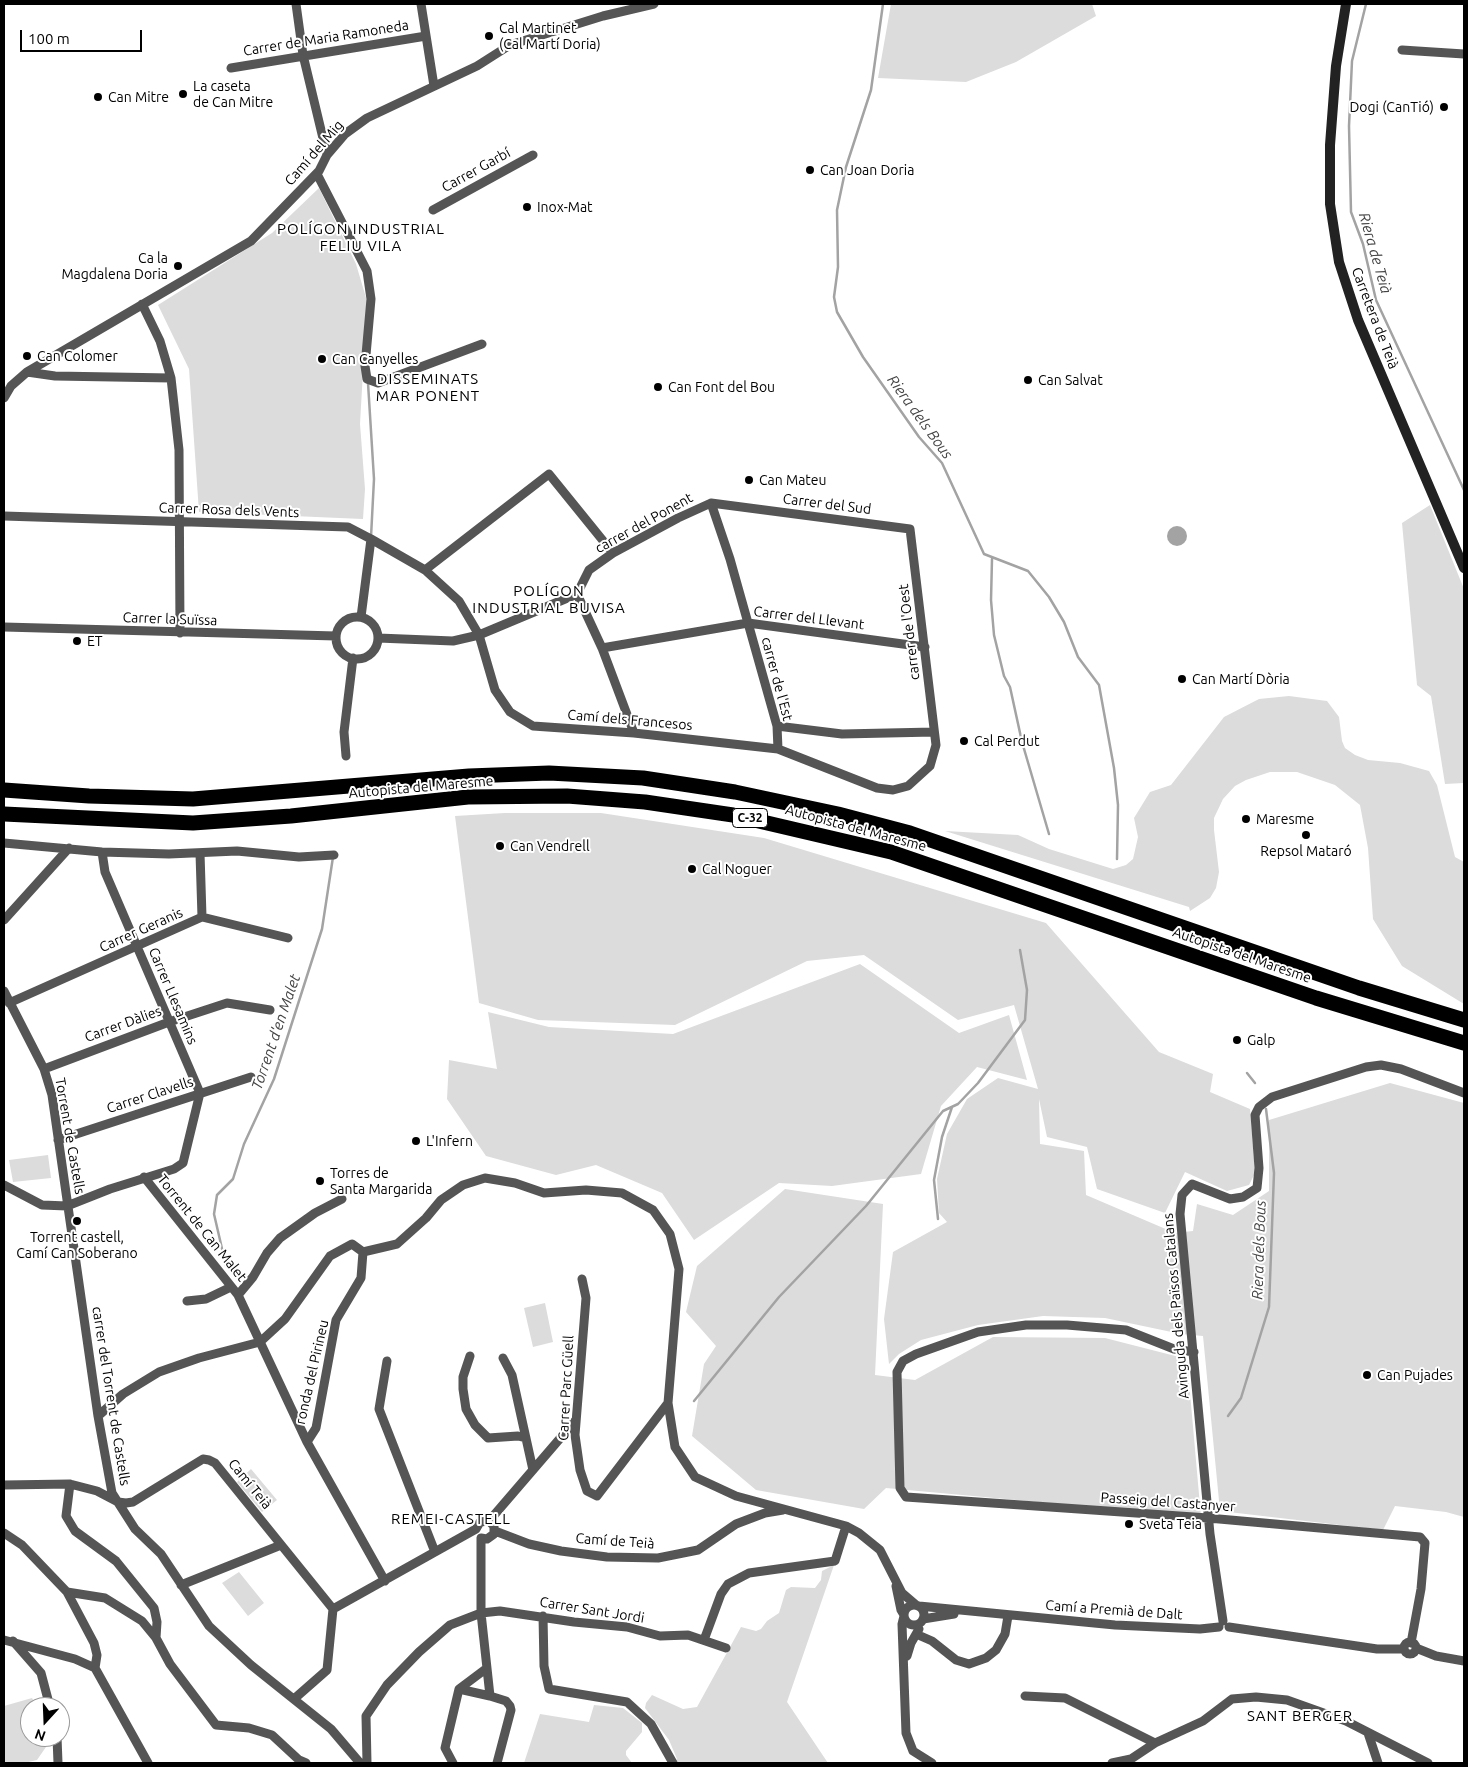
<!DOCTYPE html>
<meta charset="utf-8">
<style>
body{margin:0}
#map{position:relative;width:1468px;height:1767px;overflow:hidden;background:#fff;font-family:Ubuntu,sans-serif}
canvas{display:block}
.frame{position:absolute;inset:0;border:5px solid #000;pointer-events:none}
.north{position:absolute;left:20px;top:1697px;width:50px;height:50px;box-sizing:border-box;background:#fff;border:1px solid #999;border-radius:50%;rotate:200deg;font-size:14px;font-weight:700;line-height:20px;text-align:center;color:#000}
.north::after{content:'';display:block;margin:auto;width:18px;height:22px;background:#000;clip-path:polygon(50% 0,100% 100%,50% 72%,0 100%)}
.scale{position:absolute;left:20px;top:30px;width:122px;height:22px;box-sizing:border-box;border:2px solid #000;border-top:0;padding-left:6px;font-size:15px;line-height:18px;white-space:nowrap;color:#000;-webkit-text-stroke:4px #fff;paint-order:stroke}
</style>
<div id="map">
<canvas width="1468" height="1767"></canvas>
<div class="frame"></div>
<div class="north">N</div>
<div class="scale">100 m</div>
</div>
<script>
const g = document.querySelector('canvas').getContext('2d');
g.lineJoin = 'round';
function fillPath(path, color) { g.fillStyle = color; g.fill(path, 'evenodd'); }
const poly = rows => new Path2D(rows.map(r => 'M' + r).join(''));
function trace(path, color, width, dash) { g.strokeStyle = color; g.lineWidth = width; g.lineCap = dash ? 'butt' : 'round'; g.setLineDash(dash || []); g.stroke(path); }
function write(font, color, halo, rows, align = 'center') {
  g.font = font + ' Ubuntu,sans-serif'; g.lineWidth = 4; g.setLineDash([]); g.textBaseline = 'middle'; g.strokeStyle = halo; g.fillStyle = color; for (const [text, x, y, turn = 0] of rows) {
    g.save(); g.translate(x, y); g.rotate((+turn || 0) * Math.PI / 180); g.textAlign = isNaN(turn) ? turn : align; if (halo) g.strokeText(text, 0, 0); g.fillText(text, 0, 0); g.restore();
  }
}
const green = poly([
 [891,4,1092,4,1096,16,1016,62,966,82,878,78],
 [319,188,356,264,367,301,360,424,365,489,363,519,199,512,189,369,158,305,272,233],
 [1430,505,1464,589,1464,783,1445,784,1431,696,1417,685,1402,523],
 [1289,696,1327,701,1339,717,1342,741,1345,748,1355,755,1368,760,1400,763,1429,771,1437,785,1455,857,1464,862,1464,1004,1402,966,1373,919,1368,848,1360,805,1335,785,1297,772,1270,772,1246,780,1235,786,1223,799,1214,818,1214,830,1219,872,1216,888,1210,898,1190,911,1189,907,945,831,1018,835,1049,849,1113,869,1126,865,1133,859,1138,837,1134,818,1150,792,1171,785,1224,717,1259,699],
 [505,813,601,813,764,838,1046,923,1159,1052,1213,1074,1210,1092,1250,1109,1255,1173,1249,1185,1227,1191,1185,1172,1165,1213,1097,1189,1087,1147,1047,1137,1039,1099,1040,1144,1084,1151,1086,1195,1175,1233,1193,1231,1197,1204,1233,1215,1269,1191,1269,1120,1390,1083,1464,1103,1464,1517,1446,1512,1395,1506,1383,1530,1220,1511,1203,1336,1181,1334,1105,1318,1043,1316,978,1325,921,1340,899,1354,889,1364,884,1319,893,1252,947,1222,939,1213,937,1179,947,1134,967,1099,998,1078,1038,1089,1014,1005,958,1020,864,955,807,961,675,1025,538,1020,479,1003,455,816],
 [860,964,959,1033,1009,1015,1027,1080,977,1067,941,1106,921,1174,832,1186,779,1183,694,1240,662,1193,596,1165,556,1175,486,1156,447,1099,449,1060,497,1069,488,1012,549,1027,673,1034],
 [48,1155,51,1178,13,1182,9,1160],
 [785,1189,883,1204,875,1375,915,1380,993,1337,1105,1338,1187,1359,1201,1517,886,1488,864,1509,756,1490,692,1436,704,1364,716,1346,686,1312,697,1266],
 [545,1303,553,1342,533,1347,524,1308],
 [251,1469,277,1500,262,1512,237,1482],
 [834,1565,787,1702,828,1763,675,1763,677,1759,669,1740,645,1708,646,1703,652,1695,683,1709,697,1707,741,1627,756,1631,761,1629,767,1621,779,1613,786,1590,791,1587,815,1588,821,1580,822,1571],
 [239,1572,264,1603,248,1616,222,1583],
 [32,1698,37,1707,30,1707,30,1737,46,1737,48,1744,37,1760,24,1763,4,1763,4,1706],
 [594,1705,623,1708,642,1723,642,1732,626,1751,626,1755,632,1763,524,1763,540,1714,589,1722]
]);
const water = poly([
 '1167 536a10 10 0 1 1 20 0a10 10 0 1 1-20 0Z'
]);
const stream = poly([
 [883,4,871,90,846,167,837,210,838,267,834,297,837,312,863,357,919,437,942,463,984,554,1028,571,1049,597,1064,622,1078,657,1099,685,1114,768,1118,805,1117,859],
 [1366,4,1352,61,1349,126,1351,212,1363,244,1376,300,1464,490],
 [368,383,374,479,371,537],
 [992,559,991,600,994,635,1004,676,1010,687,1022,742,1049,834],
 [1247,1073,1255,1083],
 [938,1219,934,1180,942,1137,952,1107],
 [226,1266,214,1214,217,1195,233,1179,244,1144,274,1079,322,929,333,857],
 [694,1401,779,1297,866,1206,943,1111,958,1104,978,1083,1025,1020,1027,990,1020,950],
 [1228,1416,1241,1398,1269,1307,1274,1173,1266,1109]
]);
const street = poly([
 [296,4,303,55,327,155],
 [421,4,434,86],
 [1402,50,1464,54],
 [231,68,426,36],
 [317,174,367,271,371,299,365,366,367,379,378,383,482,344],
 [433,210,533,155],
 [142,304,160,341,171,378,179,450,180,633],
 [27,372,55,376,171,378],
 [4,398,11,386,27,372,251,241,319,171,327,155,345,134,367,118,477,66,510,45,603,16,654,4],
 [711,503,730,559,777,726,778,749],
 [4,516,348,527,371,539,361,617],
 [371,539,425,570,459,601,479,635,495,690,510,712,533,726,634,733,778,749,877,788,893,790,908,786,930,766,936,745,910,529,711,503],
 [425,570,549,474,613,553],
 [577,594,589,570,613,553,678,518,711,503],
 [577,594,602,648,634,733],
 '336 638a21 21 0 1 1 42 0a21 21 0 1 1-42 0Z',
 [4,627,336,636],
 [378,638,453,641,479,635,577,594],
 [602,648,748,623,925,647],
 [777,726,842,734,934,732],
 [346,756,344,732,353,658],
 [4,843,102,852,169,854,237,851,299,857,334,855],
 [102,852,105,872,200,1093],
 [200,853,202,917],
 [4,920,69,848],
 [4,991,44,1069,52,1095,98,1416,112,1493,135,1529,161,1554,209,1626,251,1665,331,1729,360,1763],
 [9,1003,202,917,288,938],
 [44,1069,169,1022,227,1003,270,1010],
 [58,1140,251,1077],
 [144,1177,238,1295,307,1442,385,1581],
 [4,1185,42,1205,67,1206,110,1189,174,1169,183,1163,200,1093],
 [363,1252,397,1244,426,1218,441,1200,463,1185,485,1178,515,1183,544,1193,586,1190,622,1193,653,1210,670,1234,679,1269,668,1403,675,1447,695,1477,736,1496,846,1526,859,1533,880,1550,902,1593,916,1605],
 [582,1279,586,1298,575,1435,580,1470,587,1491,597,1496,668,1403],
 [238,1295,253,1277,267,1253,280,1238,315,1213,342,1199],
 [187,1301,206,1299,231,1287],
 [1194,1352,1174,1349,1126,1330,1067,1325,1026,1325,978,1332,916,1354,903,1361,897,1372,900,1488,906,1497,1208,1518,1420,1537,1425,1543,1421,1589,1411,1643],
 [470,1356,463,1377,463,1389,466,1409,475,1425,488,1438,518,1436,526,1438],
 [503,1358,512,1375,533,1470],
 [387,1361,379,1409,435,1552],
 [98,1416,123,1394,159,1372,199,1358,260,1342,285,1319,330,1256,352,1244,363,1252,361,1278,336,1320,316,1428,307,1442],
 [70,1484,66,1516,75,1531,116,1561,154,1608,157,1622,156,1638],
 [4,1485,70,1484,97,1491,118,1502,126,1503,133,1502,203,1459,209,1460,215,1463,333,1609],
 [489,1521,575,1421],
 [495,1531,529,1544,561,1551,607,1557,658,1558,698,1550,736,1524,765,1513,783,1510],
 [4,1533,22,1545,67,1592,105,1598,142,1621,156,1638,170,1664,216,1725,249,1728,272,1735,299,1760,306,1763],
 [181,1585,281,1545],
 [896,1586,901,1610,904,1615],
 [67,1592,94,1643,97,1655,95,1668],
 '904 1615a10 10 0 1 1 20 0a10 10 0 1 1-20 0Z',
 [919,1606,1115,1625,1200,1629,1219,1627],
 [333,1609,476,1529,480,1522,489,1521,494,1526,494,1534,487,1539,481,1538,481,1613,490,1696],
 [543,1616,544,1666,549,1689,627,1702,651,1724,673,1763],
 [904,1616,902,1624,906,1733,913,1751,932,1763],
 [923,1619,954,1614],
 [1223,1621,1210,1534,1180,1214,1182,1195,1192,1184,1230,1199,1243,1197,1257,1188,1259,1168,1255,1115,1259,1107,1272,1097,1366,1067,1381,1065,1401,1069,1464,1093],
 [1229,1627,1377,1649,1404,1649],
 [916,1634,932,1641,956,1660,969,1664,986,1658,996,1650,1005,1634,1008,1616],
 [4,1640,75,1659,95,1668],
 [704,1640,721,1594,728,1584,749,1573,835,1561,846,1526],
 [13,1641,41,1673,50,1707],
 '1404 1648a6 6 0 1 1 12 0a6 6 0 1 1-12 0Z',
 [1416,1648,1436,1656,1464,1661],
 [907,1656,911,1643,919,1629],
 [95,1668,148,1763],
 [459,1689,490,1696,506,1701,510,1706,511,1710,497,1763],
 [1025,1696,1065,1698,1155,1743],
 [294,1699,327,1670,333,1609],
 [1368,1733,1378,1763],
 [57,1737,58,1763],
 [367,1763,366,1716,387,1685,419,1652,450,1625,481,1613,500,1611,574,1622,627,1627,660,1636,688,1635,726,1648],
 [453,1763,445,1748,459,1689,487,1668],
 [1112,1763,1131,1759,1155,1743,1203,1721,1232,1699,1256,1697,1287,1700,1346,1721,1428,1763]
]);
const secondary = poly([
 [1346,4,1336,66,1330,145,1330,204,1339,262,1358,320,1464,568]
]);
const highway = poly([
 [4,790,89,796,193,799,469,776,549,773,643,778,735,792,838,814,910,833,1359,988,1464,1020],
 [4,814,193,823,291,816,468,797,567,796,645,802,733,815,891,852,1316,998,1464,1043]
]);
const markers = [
 [489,36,5,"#000"],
 [183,94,5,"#000"],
 [98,97,5,"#000"],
 [1444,107,5,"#000"],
 [810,170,5,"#000"],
 [527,207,5,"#000"],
 [178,266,5,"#000"],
 [27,356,5,"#000"],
 [322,359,5,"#000"],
 [1028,380,5,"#000"],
 [658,387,5,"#000"],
 [749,480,5,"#000"],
 [77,641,5,"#000"],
 [1182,679,5,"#000"],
 [964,741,5,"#000"],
 [1246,819,5,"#000"],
 [1306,835,5,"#000"],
 [500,846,5,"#000"],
 [692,869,5,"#000"],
 [1237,1040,5,"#000"],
 [416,1141,5,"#000"],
 [320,1181,5,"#000"],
 [77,1221,5,"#000"],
 [1367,1375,5,"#000"],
 [1129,1524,5,"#000"]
];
const shields = [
 [750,818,35]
];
const shieldNames = [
 ["C-32",750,818]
];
const poiNames = [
 ["Cal Martinet",499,28],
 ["(Cal Martí Doria)",499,44],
 ["La caseta",193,86],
 ["de Can Mitre",193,102],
 ["Can Mitre",108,97],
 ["Dogi (CanTió)",1434,107,"right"],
 ["Can Joan Doria",820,170],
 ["Inox-Mat",537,207],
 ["Ca la",168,258,"right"],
 ["Magdalena Doria",168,274,"right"],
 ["Can Colomer",37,356],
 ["Can Canyelles",332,359],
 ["Can Salvat",1038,380],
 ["Can Font del Bou",668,387],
 ["Can Mateu",759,480],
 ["ET",87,641],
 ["Can Martí Dòria",1192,679],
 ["Cal Perdut",974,741],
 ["Maresme",1256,819],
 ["Can Vendrell",510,846],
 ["Repsol Mataró",1306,851,"center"],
 ["Cal Noguer",702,869],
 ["Galp",1247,1040],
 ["L'Infern",426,1141],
 ["Torres de",330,1173],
 ["Santa Margarida",330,1189],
 ["Torrent castell,",77,1237,"center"],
 ["Camí Can Soberano",77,1253,"center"],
 ["Can Pujades",1377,1375],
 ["Sveta Teia",1139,1524]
];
const streetNames = [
 ["Carrer de Maria Ramoneda",326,38,-9],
 ["Camí del Mig",314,153,-49],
 ["Carrer Garbí",476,170,-29],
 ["Carretera de Teià",1375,318,69],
 ["Carrer del Sud",827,504,7],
 ["Carrer Rosa dels Vents",229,510,2],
 ["carrer del Ponent",644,523,-29],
 ["Carrer del Llevant",809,618,7],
 ["Carrer la Suïssa",170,619,2],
 ["carrer de l'Oest",909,632,-97],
 ["carrer de l'Est",777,679,75],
 ["Camí dels Francesos",630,720,5],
 ["Autopista del Maresme",421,787,-5],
 ["Autopista del Maresme",856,828,15],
 ["Carrer Geranis",141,930,-24],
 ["Autopista del Maresme",1242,955,19],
 ["Carrer Llesamins",173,996,67],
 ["Carrer Dàlies",123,1024,-20],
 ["Carrer Clavells",150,1095,-18],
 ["Torrent de Castells",70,1136,80],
 ["Torrent de Can Malet",202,1228,51],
 ["Avinguda dels Països Catalans",1176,1306,-95],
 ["ronda del Pirineu",312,1372,-77],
 ["Carrer Parc Güell",566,1388,-87],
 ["carrer del Torrent de Castells",111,1396,81],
 ["Camí Teià",250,1484,51],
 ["Passeig del Castanyer",1168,1502,4],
 ["Camí de Teià",615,1541,4],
 ["Carrer Sant Jordi",592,1610,9],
 ["Camí a Premià de Dalt",1114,1610,4]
];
const neighbourhoodNames = [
 ["POLÍGON INDUSTRIAL",361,229],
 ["FELIU VILA",361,246],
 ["DISSEMINATS",428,379],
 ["MAR PONENT",428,396],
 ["POLÍGON",549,591],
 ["INDUSTRIAL BUVISA",549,608],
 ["REMEI-CASTELL",451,1519],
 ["SANT BERGER",1300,1716]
];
const waterNames = [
 ["Riera de Teià",1375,253,74],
 ["Riera dels Bous",920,417,54],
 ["Torrent d'en Malet",276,1032,-71],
 ["Riera dels Bous",1259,1250,-88]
];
fillPath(green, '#dcdcdc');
fillPath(water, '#a3a3a3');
trace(stream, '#a3a3a3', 2.5);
trace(street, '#555', 9);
trace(secondary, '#222', 10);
trace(highway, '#000', 15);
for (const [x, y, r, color] of markers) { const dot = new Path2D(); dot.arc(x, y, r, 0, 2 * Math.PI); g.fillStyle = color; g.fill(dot); trace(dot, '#fff', 2); }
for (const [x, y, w] of shields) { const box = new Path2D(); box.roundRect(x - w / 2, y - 9.5, w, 19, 4); g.fillStyle = '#fff'; g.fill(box); trace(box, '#000', 1); }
write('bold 12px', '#000', null, shieldNames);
write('14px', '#000', '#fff', poiNames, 'left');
write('14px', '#000', '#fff', streetNames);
g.letterSpacing = '1px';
write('15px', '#000', '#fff', neighbourhoodNames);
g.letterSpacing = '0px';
write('italic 15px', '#444', '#fff', waterNames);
</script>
